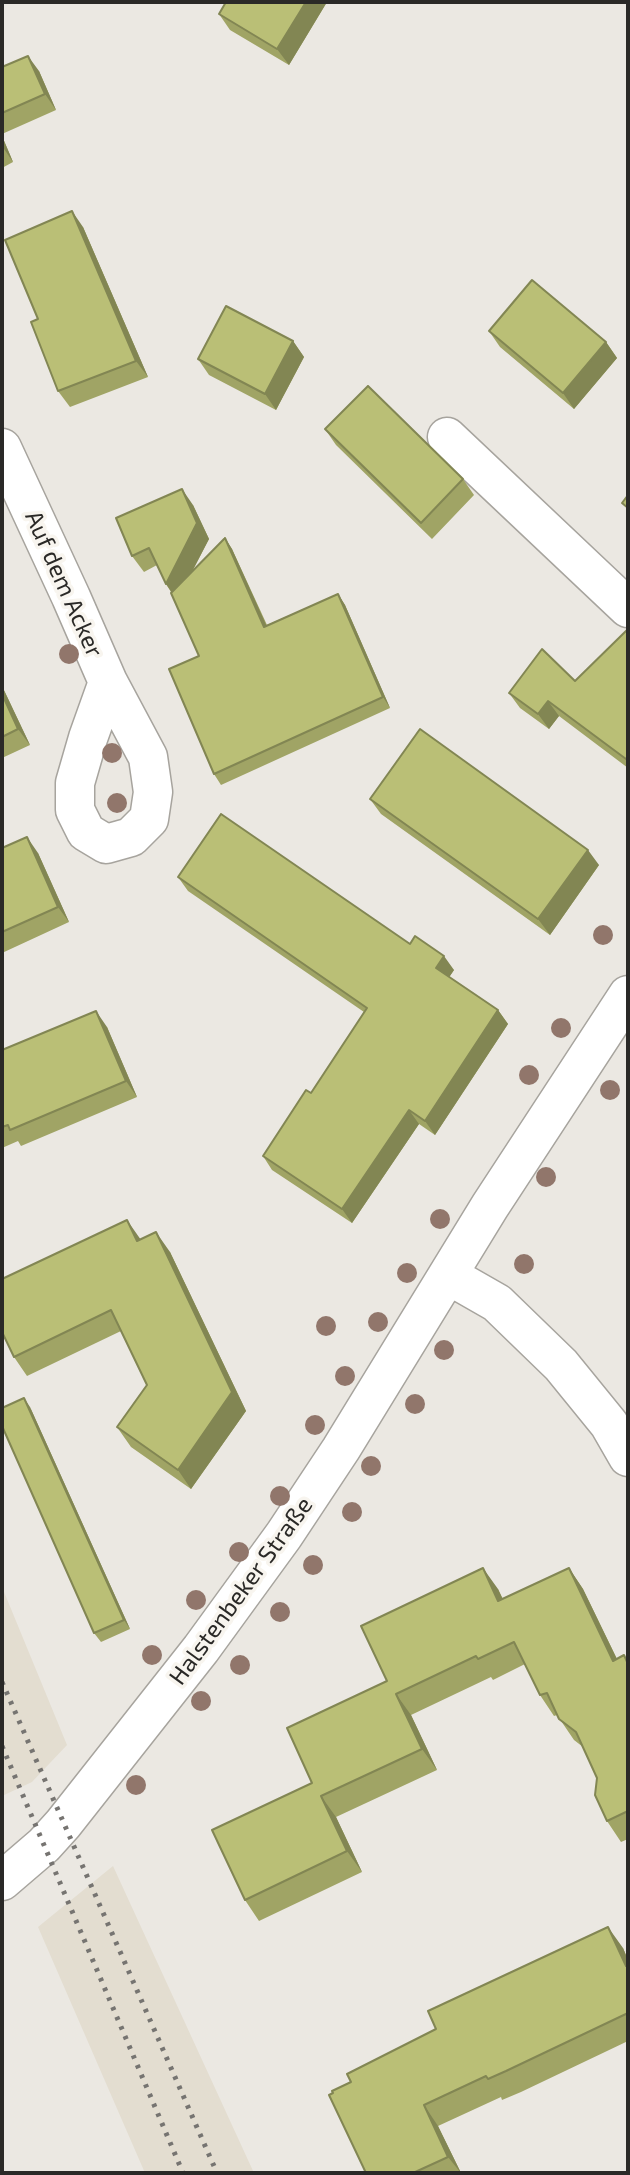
<!DOCTYPE html>
<meta charset="utf-8">
<style>
body{margin:0}
#map{position:relative;width:630px;height:2175px;overflow:hidden;background:#ebe8e2;font-family:"Exo 2",sans-serif}
canvas{display:block}
.frame{position:absolute;inset:0;border:4px solid #2a2927;pointer-events:none}
</style>
<div id="map">
<canvas width="630" height="2175"></canvas>
<div class="frame"></div>
</div>
<script>
const g = document.querySelector('canvas').getContext('2d');
g.lineJoin = 'round';
function fillPath(path, color) { g.fillStyle = color; g.fill(path, 'evenodd'); }
const poly = rows => new Path2D(rows.map(r => 'M' + r).join(''));
function trace(path, color, width, dash) { g.strokeStyle = color; g.lineWidth = width; g.lineCap = dash ? 'butt' : 'round'; g.setLineDash(dash || []); g.stroke(path); }
function write(font, color, halo, rows, align = 'center') {
  g.font = font + ' "Exo 2",sans-serif'; g.lineWidth = 7; g.setLineDash([]); g.textBaseline = 'middle'; g.strokeStyle = halo; g.fillStyle = color; for (const [text, x, y, turn = 0] of rows) {
    g.save(); g.translate(x, y); g.rotate((+turn || 0) * Math.PI / 180); g.textAlign = isNaN(turn) ? turn : align; if (halo) g.strokeText(text, 0, 0); g.fillText(text, 0, 0); g.restore();
  }
}
const built = poly([
 [2,1587,67,1745,32,1782,2,1796],
 [113,1866,254,2173,145,2173,38,1927]
]);
const minor = poly([
 [447,437,628,608],
 [2,448,71,597,108,682,148,757,153,792,149,819,131,837,106,844,86,832,75,810,75,783,88,738,108,682],
 [448,1275,497,1303,561,1365,609,1424,628,1457],
 [2,1881,44,1845,63,1824,201,1649,284,1535,341,1449,490,1206,628,995]
]);
const rail = poly([
 [2,1682,217,2173],
 [2,1746,183,2173]
]);
const trees = [
 [69,654],
 [112,753],
 [117,803],
 [603,935],
 [561,1028],
 [529,1075],
 [610,1090],
 [546,1177],
 [440,1219],
 [524,1264],
 [407,1273],
 [378,1322],
 [326,1326],
 [444,1350],
 [345,1376],
 [415,1404],
 [315,1425],
 [371,1466],
 [280,1496],
 [352,1512],
 [239,1552],
 [313,1565],
 [196,1600],
 [280,1612],
 [152,1655],
 [240,1665],
 [201,1701],
 [136,1785]
];
const wall = poly([
 [327,2,289,65,230,30,219,14],
 [2,67,39,71,56,110,2,134],
 [2,136,13,162,2,168],
 [83,227,148,377,70,407,58,391,38,319],
 [489,331,606,342,617,358,574,409,500,347],
 [293,341,304,357,276,410,209,375,198,359],
 [325,429,463,479,474,495,432,539,336,445],
 [193,505,209,539,192,572,225,538,232,549,267,625,338,594,345,605,390,708,221,785,214,774,199,656,171,592,166,584,157,565,144,572,132,556],
 [628,629,628,768,559,716,549,729,520,708,509,693,575,681],
 [2,686,30,745,2,758],
 [370,799,599,865,550,935,381,814],
 [2,848,38,853,69,922,2,953],
 [178,877,410,944,454,970,449,977,498,1010,508,1024,435,1135,419,1124,352,1223,272,1170,263,1156,311,1093,364,1012,188,891],
 [107,1027,137,1097,21,1146,18,1141,2,1148,2,1050],
 [140,1239,170,1252,246,1411,191,1489,131,1447,117,1427,147,1385,121,1331,27,1376,14,1357],
 [30,1407,130,1629,101,1642,94,1633],
 [569,1568,583,1589,617,1659,628,1661,628,1839,621,1842,607,1821,597,1778,583,1747,574,1740,557,1715,554,1716,540,1695,525,1664,493,1680,491,1677,411,1715,437,1770,336,1817,362,1872,259,1921,245,1900,312,1783,387,1681,498,1589,503,1599],
 [623,1948,628,1960,628,2041,521,2092,502,2100,501,2097,438,2126,461,2173,366,2173,329,2095]
]);
const shadedWall = poly([
 [306,2,327,2,289,65,277,49],
 [28,56,39,71,56,110,45,94],
 [2,136,13,162,2,146],
 [72,211,83,227,148,377,136,361],
 [293,341,304,357,276,410,265,394],
 [606,342,617,358,574,409,563,393],
 [182,489,193,505,209,539,177,600,166,584],
 [225,538,232,549,272,638,264,627],
 [338,594,345,605,390,708,383,697],
 [2,686,30,745,18,729,2,694],
 [548,701,559,716,549,729,538,714],
 [27,837,38,853,69,922,58,907],
 [588,850,599,865,550,935,538,919],
 [444,956,454,970,446,982,436,968],
 [498,1010,508,1024,435,1135,425,1121],
 [96,1011,107,1027,137,1097,126,1081],
 [409,1110,419,1124,352,1223,342,1209],
 [127,1220,141,1240,137,1241],
 [156,1232,170,1252,246,1411,191,1489,178,1470],
 [24,1398,30,1407,130,1629,124,1620],
 [483,1568,498,1589,513,1622,498,1601],
 [569,1568,583,1589,628,1682,613,1661],
 [396,1694,411,1715,437,1770,422,1749],
 [321,1796,336,1817,362,1872,347,1851],
 [608,1927,623,1948,628,1960,628,1969],
 [424,2105,438,2126,461,2173,448,2157]
]);
const building = poly([
 [226,2,306,2,277,49,219,14,226,2],
 [28,56,45,94,2,113,2,67,28,56],
 [72,211,136,361,58,391,31,322,38,319,5,240,72,211],
 [532,280,606,342,563,393,489,331,532,280],
 [226,306,293,341,265,394,198,359,226,306],
 [368,386,463,479,421,523,325,429,368,386],
 [182,489,197,523,166,584,149,548,132,556,116,518,182,489],
 [628,495,628,508,622,503,628,495],
 [225,538,264,627,338,594,383,697,214,774,169,669,199,656,171,593,225,538],
 [628,629,628,756,626,759,548,701,538,714,509,693,542,649,575,681,628,629],
 [2,694,18,729,2,737,2,694],
 [420,729,588,850,538,919,370,799,420,729],
 [221,814,410,944,415,936,444,956,436,968,498,1010,425,1121,409,1110,342,1209,263,1156,306,1090,311,1093,367,1008,178,877,221,814],
 [27,837,58,907,2,932,2,848,27,837],
 [96,1011,126,1081,10,1130,8,1125,2,1127,2,1050,96,1011],
 [127,1220,137,1241,156,1232,232,1392,178,1470,117,1427,147,1385,111,1310,14,1357,2,1332,2,1279,127,1220],
 [24,1398,124,1620,94,1633,2,1426,2,1408,24,1398],
 [483,1568,498,1601,569,1568,613,1661,624,1655,628,1664,628,1811,607,1821,595,1795,597,1778,576,1732,559,1719,547,1693,540,1695,514,1642,478,1659,476,1656,396,1694,422,1749,321,1796,347,1851,245,1900,212,1830,312,1783,287,1728,387,1681,361,1626,483,1568],
 [608,1927,626,1966,628,1965,628,2013,506,2071,488,2079,486,2076,424,2105,448,2157,413,2173,366,2173,329,2095,333,2093,332,2091,351,2082,347,2074,436,2029,428,2011,608,1927]
]);
const streetNames = [
 ["Auf dem Acker",64,584,66],
 ["Halstenbeker Straße",241,1591,-54]
];
fillPath(built, '#e3ddd0');
trace(minor, '#a7a49e', 41);
trace(minor, '#fff', 38);
trace(rail, '#767471', 5, [3.5, 7]);
g.fillStyle = '#91766b';
for (const [x, y] of trees) { g.beginPath(); g.arc(x, y, 10, 0, 2 * Math.PI); g.fill(); }
fillPath(wall, '#a0a465');
fillPath(shadedWall, '#828653');
fillPath(building, '#babf76');
trace(building, '#828653', 2);
write('24px', '#2a2927', '#f8f5ef', streetNames);
</script>
